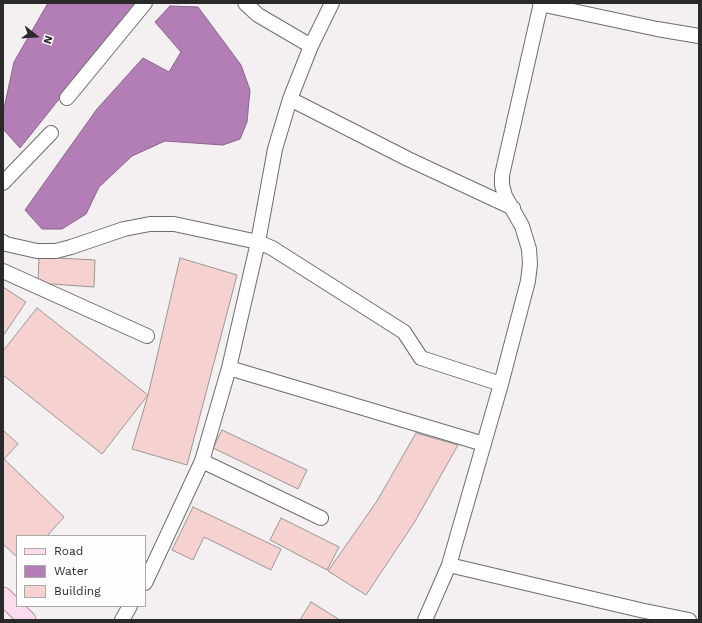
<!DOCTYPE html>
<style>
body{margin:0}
#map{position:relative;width:702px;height:623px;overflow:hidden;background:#f4eff0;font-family:"Work Sans",sans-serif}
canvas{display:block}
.frame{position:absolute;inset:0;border:4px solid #2b2a2a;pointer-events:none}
.legend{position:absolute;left:16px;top:535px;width:130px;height:72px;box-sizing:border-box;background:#fffdfe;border:1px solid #aaa9a9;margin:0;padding:5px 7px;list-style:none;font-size:12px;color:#2b2a2a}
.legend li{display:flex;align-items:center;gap:8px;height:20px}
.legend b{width:20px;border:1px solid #aaa9a9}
.north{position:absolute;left:16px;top:16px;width:40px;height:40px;-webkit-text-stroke:3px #fffdfe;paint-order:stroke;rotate:107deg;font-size:11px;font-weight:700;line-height:16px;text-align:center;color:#2b2a2a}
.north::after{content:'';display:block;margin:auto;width:14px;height:18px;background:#2b2a2a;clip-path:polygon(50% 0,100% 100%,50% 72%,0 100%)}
</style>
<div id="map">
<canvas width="702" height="623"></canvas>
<div class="frame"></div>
<ul class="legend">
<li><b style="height:5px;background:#fcdcee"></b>Road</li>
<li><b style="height:11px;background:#b37db5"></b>Water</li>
<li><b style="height:11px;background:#f5d2d0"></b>Building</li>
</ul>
<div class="north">N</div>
</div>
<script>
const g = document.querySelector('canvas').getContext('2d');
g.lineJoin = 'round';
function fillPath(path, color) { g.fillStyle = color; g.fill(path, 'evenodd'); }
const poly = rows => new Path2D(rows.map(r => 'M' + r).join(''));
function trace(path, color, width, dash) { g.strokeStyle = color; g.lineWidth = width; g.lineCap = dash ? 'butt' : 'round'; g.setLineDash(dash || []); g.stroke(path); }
const water = poly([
 [48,3,136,3,20,148,3,129,3,113,14,62,48,3],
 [170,6,198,7,241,65,250,90,247,122,240,139,223,145,165,141,132,156,99,187,86,214,62,229,42,229,25,210,97,109,143,58,169,72,181,52,155,22,170,6]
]);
const building = poly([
 [39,257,95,260,94,287,38,283,39,257],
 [180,258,237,275,187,465,132,449,148,395,180,258],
 [3,287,26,302,3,336,3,287],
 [37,308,148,395,102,454,3,375,3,351,37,308],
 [3,430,18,444,4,459,64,517,47,536,17,536,17,557,3,544,3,430],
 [222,430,307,470,298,489,213,448,222,430],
 [416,433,458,445,414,523,366,595,328,571,377,501,416,433],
 [193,507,281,549,271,570,204,537,193,560,172,550,193,507],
 [281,518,339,547,327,570,270,540,281,518],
 [311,602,340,620,300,620,311,602]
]);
const minor = poly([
 [245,3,258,15,311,46],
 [540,4,657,29,699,36],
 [67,98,145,3],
 [290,99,408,159,513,208],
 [3,183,51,133],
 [3,242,6,244,37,251,56,251,71,247,124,229,150,224,174,224,258,242,272,248,404,332,421,358,501,384],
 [3,271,147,336],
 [229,368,484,444],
 [202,461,321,518],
 [449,565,640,610,689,620],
 [145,583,202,461,229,368,258,242,275,149,290,99,311,46,332,3],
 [122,620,130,606],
 [425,620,449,565,501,384,528,281,530,264,529,249,522,226,505,196,502,185,502,175,541,3]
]);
const major = poly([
 [3,596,27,620]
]);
fillPath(water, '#b37db5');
trace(water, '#8a648b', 1);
fillPath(building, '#f5d2d0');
trace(building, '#9a9696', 1);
trace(minor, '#706c6d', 16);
trace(major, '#b28fa2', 19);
trace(minor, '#fff', 14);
trace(major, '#fcdcee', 17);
</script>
